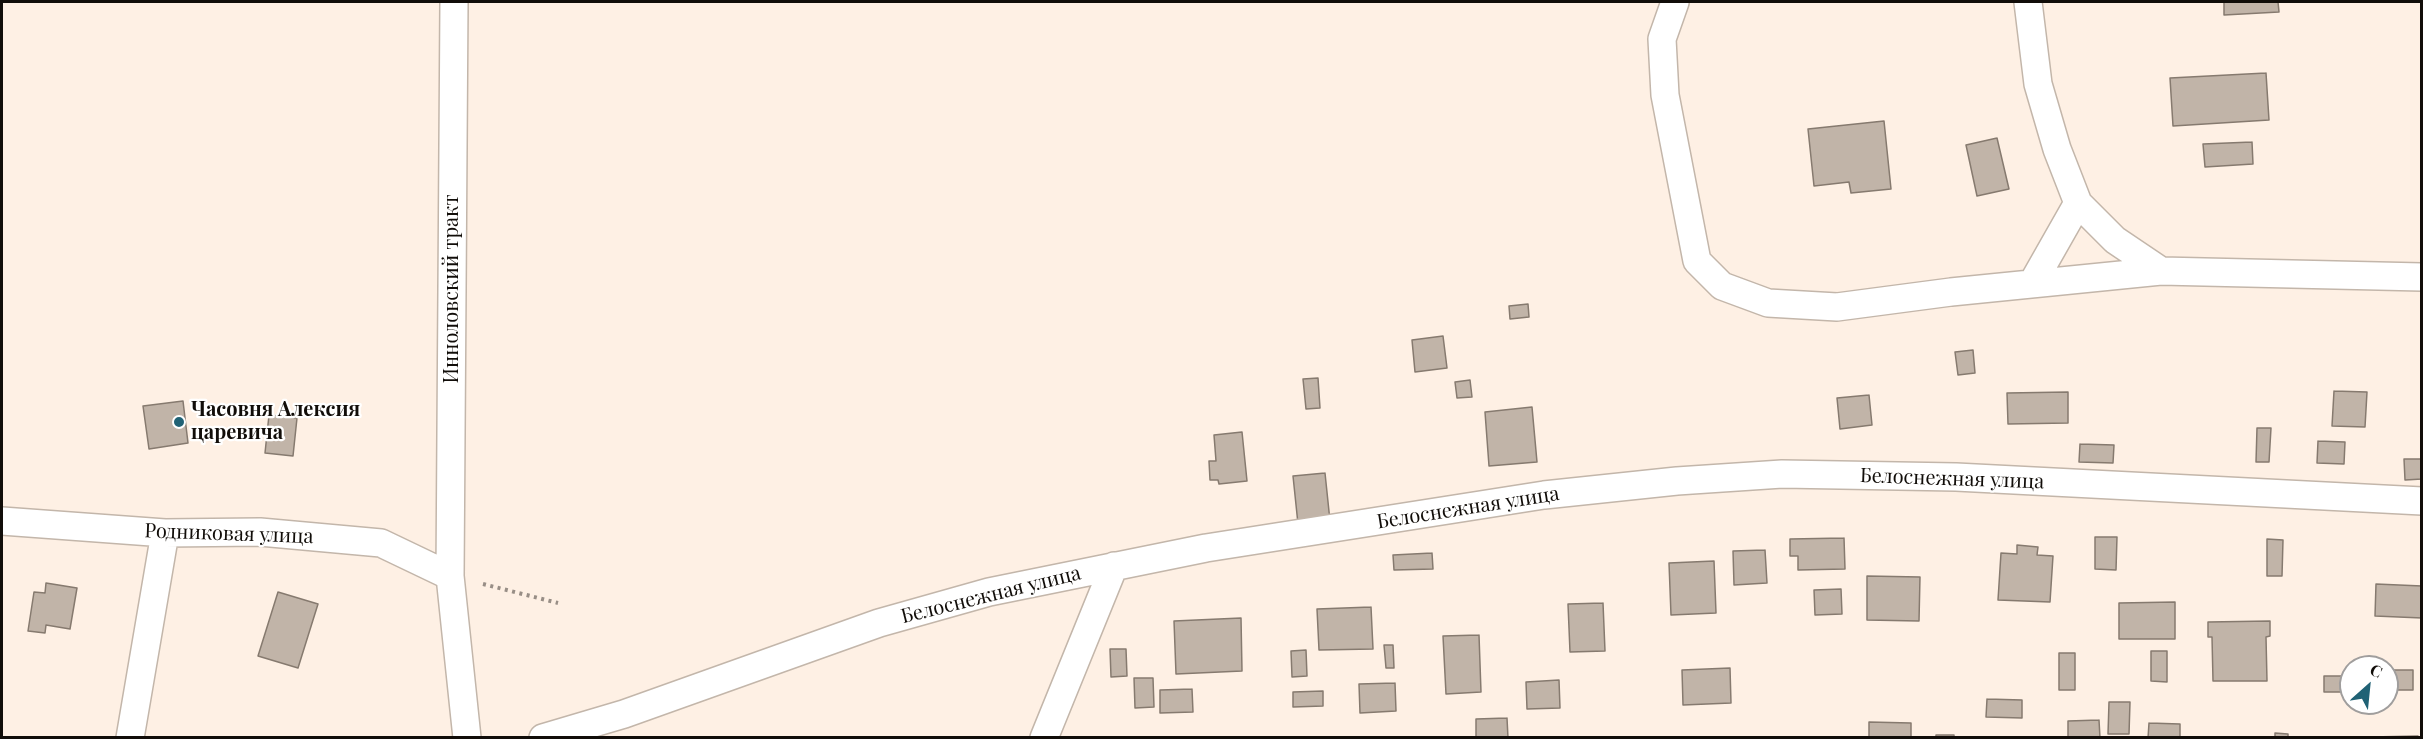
<!DOCTYPE html>
<meta charset="utf-8">
<style>
body{margin:0}
#map{position:relative;width:2423px;height:739px;overflow:hidden;background:#fef0e4;font-family:"Playfair Display",serif}
canvas{display:block}
.frame{position:absolute;inset:0;border:3px solid #110d09;pointer-events:none}
.north{position:absolute;left:2339px;top:655px;width:60px;height:60px;box-sizing:border-box;background:#fff;border:2px solid #a09e9d;border-radius:50%;rotate:27deg;font-size:16px;font-weight:700;line-height:24px;text-align:center;color:#110d09}
.north::after{content:'';display:block;margin:auto;width:21px;height:27px;background:#206275;clip-path:polygon(50% 0,100% 100%,50% 72%,0 100%)}
</style>
<div id="map">
<canvas width="2423" height="739"></canvas>
<div class="frame"></div>
<div class="north">С</div>
</div>
<script>
const g = document.querySelector('canvas').getContext('2d');
g.lineJoin = 'round';
function fillPath(path, color) { g.fillStyle = color; g.fill(path, 'evenodd'); }
const poly = rows => new Path2D(rows.map(r => 'M' + r).join(''));
function trace(path, color, width, dash) { g.strokeStyle = color; g.lineWidth = width; g.lineCap = dash ? 'butt' : 'round'; g.setLineDash(dash || []); g.stroke(path); }
function write(font, color, halo, rows, align = 'center') {
  g.font = font + ' "Playfair Display",serif'; g.lineWidth = 4.5; g.setLineDash([]); g.textBaseline = 'middle'; g.strokeStyle = halo; g.fillStyle = color; for (const [text, x, y, turn = 0] of rows) {
    g.save(); g.translate(x, y); g.rotate((+turn || 0) * Math.PI / 180); g.textAlign = isNaN(turn) ? turn : align; if (halo) g.strokeText(text, 0, 0); g.fillText(text, 0, 0); g.restore();
  }
}
const building = poly([
 [2224,2,2278,2,2279,12,2224,15,2224,2],
 [2266,73,2269,120,2173,126,2170,78,2266,73],
 [1884,121,1891,189,1851,193,1849,182,1814,186,1808,129,1884,121],
 [1997,138,2009,189,1977,196,1966,145,1997,138],
 [2252,142,2253,164,2205,167,2203,144,2252,142],
 [1528,304,1529,317,1510,319,1509,306,1528,304],
 [1443,336,1447,368,1415,372,1412,340,1443,336],
 [1973,350,1975,373,1958,375,1955,352,1973,350],
 [1318,378,1320,408,1306,409,1303,379,1318,378],
 [1470,380,1472,397,1457,398,1455,382,1470,380],
 [2334,391,2367,392,2365,427,2332,426,2334,391],
 [2068,392,2068,423,2008,424,2007,393,2068,392],
 [1869,395,1872,425,1840,429,1837,398,1869,395],
 [183,401,188,443,149,449,143,406,183,401],
 [1532,407,1537,462,1489,466,1485,412,1532,407],
 [269,415,297,418,293,456,265,453,269,415],
 [2257,428,2271,428,2269,462,2256,462,2257,428],
 [1242,432,1247,481,1219,484,1218,480,1210,480,1209,461,1216,461,1214,435,1242,432],
 [2318,441,2345,442,2344,464,2317,463,2318,441],
 [2080,444,2114,445,2113,463,2079,462,2080,444],
 [2404,459,2422,459,2422,479,2405,480,2404,459],
 [1325,473,1330,521,1298,524,1293,476,1325,473],
 [2095,537,2117,537,2116,570,2095,569,2095,537],
 [1844,538,1845,569,1798,570,1798,556,1790,556,1790,539,1844,538],
 [2267,539,2283,540,2282,576,2267,576,2267,539],
 [2017,545,2038,547,2037,555,2053,556,2050,602,1998,600,2001,553,2017,554,2017,545],
 [1765,550,1767,583,1734,585,1733,551,1765,550],
 [1432,553,1433,569,1394,570,1393,555,1432,553],
 [1714,561,1716,613,1671,615,1669,563,1714,561],
 [1867,576,1920,577,1919,621,1867,620,1867,576],
 [46,583,77,588,70,629,46,625,45,633,28,631,34,592,45,593,46,583],
 [2376,584,2422,586,2422,618,2375,616,2376,584],
 [1841,589,1842,614,1815,615,1814,590,1841,589],
 [278,592,318,604,298,668,258,656,278,592],
 [2175,602,2175,639,2119,639,2119,603,2175,602],
 [1603,603,1605,651,1570,652,1568,604,1603,603],
 [1371,607,1373,649,1319,650,1317,609,1371,607],
 [1241,618,1242,671,1176,674,1174,621,1241,618],
 [2270,621,2270,636,2266,637,2267,681,2213,681,2212,637,2208,637,2208,622,2270,621],
 [1479,635,1481,692,1446,694,1443,636,1479,635],
 [1384,645,1393,645,1394,668,1386,668,1384,645],
 [1110,649,1126,649,1127,676,1111,677,1110,649],
 [1306,650,1307,676,1292,677,1291,651,1306,650],
 [2151,651,2167,651,2167,682,2151,681,2151,651],
 [2059,653,2075,653,2075,690,2059,690,2059,653],
 [1730,668,1731,703,1683,705,1682,670,1730,668],
 [2387,670,2413,670,2413,690,2387,690,2387,670],
 [2324,676,2351,676,2351,692,2324,692,2324,676],
 [1134,678,1153,678,1154,707,1135,708,1134,678],
 [1559,680,1560,708,1527,709,1526,682,1559,680],
 [1395,683,1396,711,1360,713,1359,684,1395,683],
 [1192,689,1193,712,1160,713,1160,690,1192,689],
 [1323,691,1323,706,1293,707,1293,692,1323,691],
 [1987,699,2022,700,2022,718,1986,717,1987,699],
 [2109,702,2130,702,2129,734,2108,734,2109,702],
 [1507,718,1508,738,1476,738,1476,719,1507,718],
 [2099,720,2100,738,2068,738,2068,721,2099,720],
 [1869,722,1911,723,1911,738,1869,738,1869,722],
 [2149,723,2180,724,2180,738,2148,738,2149,723],
 [2275,733,2288,734,2288,738,2275,738,2275,733],
 [1936,735,1954,735,1954,738,1936,738,1936,735],
 [2418,736,2418,738,2371,738,2371,737,2418,736]
]);
const path = poly([
 [483,584,558,603]
]);
const street = poly([
 [454,2,450,576,467,738],
 [1675,2,1662,39,1665,95,1697,261,1722,286,1768,303,1837,307,1951,292,2161,271,2422,277],
 [2028,2,2038,84,2057,149,2078,203,2032,284],
 [2078,203,2115,240,2161,271],
 [2,521,165,533,260,532,381,543,450,576],
 [130,738,165,533],
 [543,738,624,714,879,623,989,592,1206,548,1544,495,1677,481,1782,474,1956,477,2422,501],
 [1044,738,1114,566]
]);
const markers = [
 [179,422,6,"#206275"]
];
const streetNames = [
 ["Инноловский тракт",452,289,-90],
 ["Белоснежная улица",1952,479,2],
 ["Белоснежная улица",1468,508,-9],
 ["Родниковая улица",229,534,2],
 ["Белоснежная улица",991,595,-14]
];
const poiNames = [
 ["Часовня Алексия",191,410],
 ["царевича",191,433]
];
fillPath(building, '#c1b4a8');
trace(building, '#867a6f', 1.5);
trace(street, '#c3b6aa', 30);
trace(path, '#988e86', 4, [3, 4.5]);
trace(street, '#fff', 27);
for (const [x, y, r, color] of markers) { const dot = new Path2D(); dot.arc(x, y, r, 0, 2 * Math.PI); g.fillStyle = color; g.fill(dot); trace(dot, '#fff', 2); }
write('20px', '#110d09', '#fff', streetNames);
write('bold 20px', '#110d09', '#fff', poiNames, 'left');
</script>
